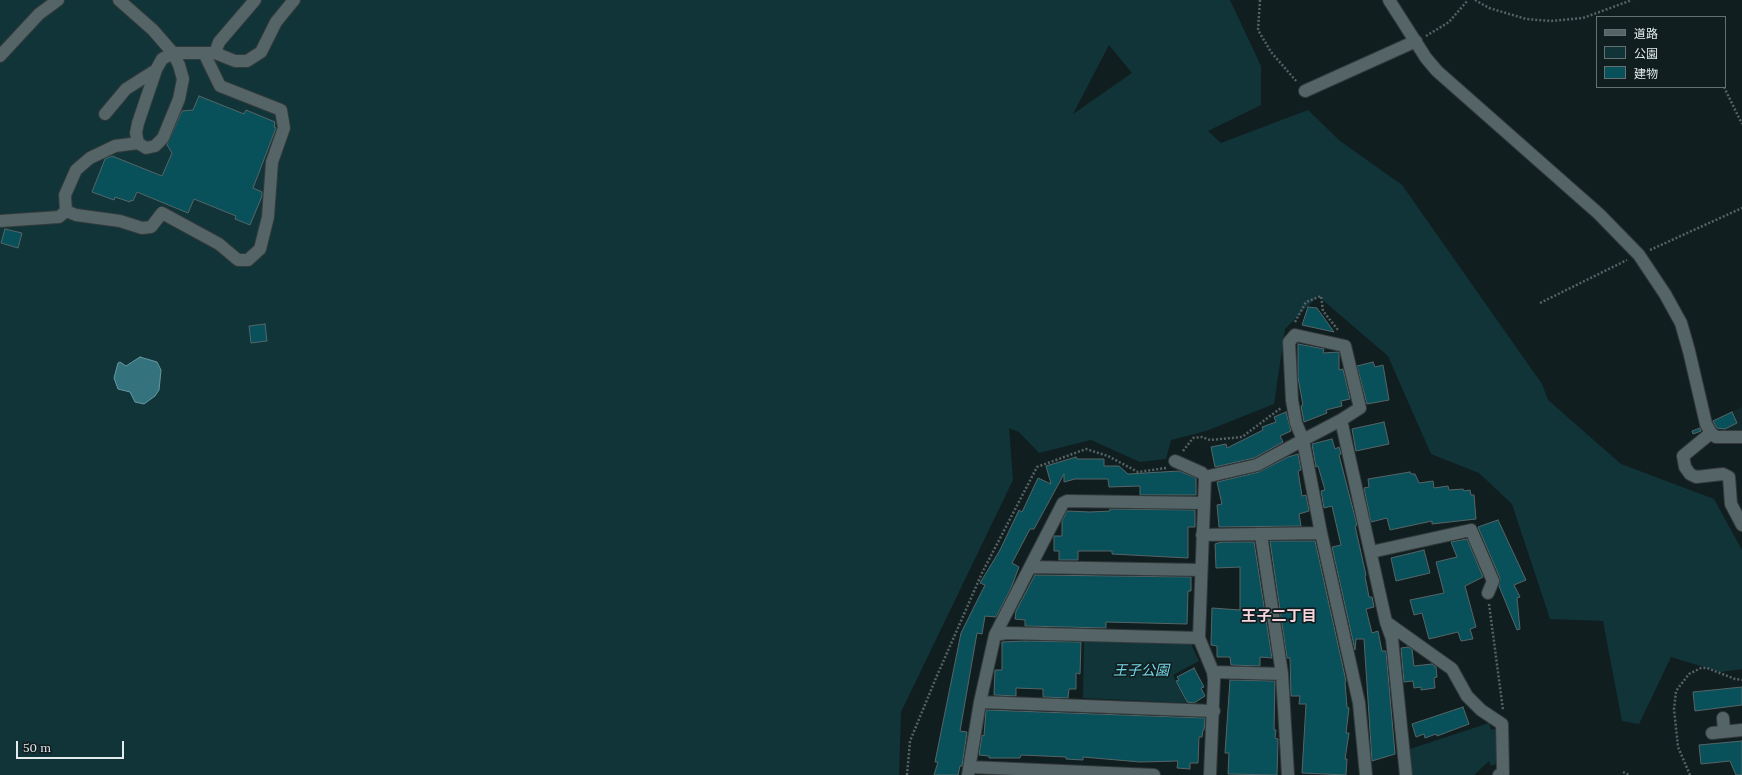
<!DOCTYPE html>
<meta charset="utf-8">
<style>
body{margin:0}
#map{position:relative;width:1742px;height:775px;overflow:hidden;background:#111e20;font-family:Lora,"Noto Sans JP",serif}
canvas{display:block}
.legend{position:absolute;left:1596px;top:16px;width:130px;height:72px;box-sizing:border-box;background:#111e20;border:1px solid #657072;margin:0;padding:5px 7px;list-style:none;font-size:12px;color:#e3ebed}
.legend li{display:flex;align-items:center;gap:8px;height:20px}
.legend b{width:20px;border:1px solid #657072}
.scale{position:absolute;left:16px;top:741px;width:108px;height:18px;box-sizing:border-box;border:2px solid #e3ebed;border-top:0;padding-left:5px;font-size:12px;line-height:14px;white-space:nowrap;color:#e3ebed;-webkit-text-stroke:3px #111e20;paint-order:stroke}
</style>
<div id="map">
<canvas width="1742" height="775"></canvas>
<ul class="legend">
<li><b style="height:5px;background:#556467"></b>道路</li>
<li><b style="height:11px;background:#113439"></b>公園</li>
<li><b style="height:11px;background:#08515b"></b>建物</li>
</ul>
<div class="scale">50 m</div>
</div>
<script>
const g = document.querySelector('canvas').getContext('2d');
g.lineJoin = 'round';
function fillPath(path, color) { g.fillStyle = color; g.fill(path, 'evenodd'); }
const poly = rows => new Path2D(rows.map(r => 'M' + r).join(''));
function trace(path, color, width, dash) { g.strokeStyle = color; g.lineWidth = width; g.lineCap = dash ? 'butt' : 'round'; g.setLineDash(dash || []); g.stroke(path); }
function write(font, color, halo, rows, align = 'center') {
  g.font = font + ' Lora,"Noto Sans JP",serif'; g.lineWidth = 3.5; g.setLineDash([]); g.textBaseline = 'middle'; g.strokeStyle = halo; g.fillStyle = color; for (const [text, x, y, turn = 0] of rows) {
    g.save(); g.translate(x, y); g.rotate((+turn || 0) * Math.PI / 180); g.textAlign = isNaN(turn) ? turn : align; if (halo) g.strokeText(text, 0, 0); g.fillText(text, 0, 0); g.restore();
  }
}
const built = poly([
 [1742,407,1742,432,1717,433,1711,421]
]);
const green = poly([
 [0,0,1230,0,1261,66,1261,105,1208,131,1221,143,1308,110,1340,141,1402,185,1542,384,1548,400,1621,464,1714,499,1742,550,1742,669,1720,672,1671,657,1639,724,1622,721,1603,621,1550,619,1512,504,1479,473,1431,454,1388,356,1318,296,1285,329,1274,404,1206,431,1171,440,1166,459,1140,462,1091,440,1039,453,1019,432,1009,428,1013,480,901,712,899,775,0,775],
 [1109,45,1132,73,1073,114],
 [1084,640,1190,642,1199,661,1173,675,1186,703,1083,698],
 [1489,723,1491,730,1498,728,1499,762,1491,766,1489,761,1474,775,1405,775,1406,757,1410,749]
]);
const water = poly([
 [140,357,157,362,161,370,159,390,155,396,144,404,135,402,130,392,118,389,114,378,118,363,120,362,126,366,140,357]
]);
const building = poly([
 [199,96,244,114,246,110,275,122,274,127,276,128,253,188,262,192,262,196,250,225,235,219,236,216,194,199,188,213,137,192,133,201,131,200,130,202,115,197,114,200,92,192,105,159,112,156,162,176,172,153,167,145,182,111,193,110,199,96],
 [5,229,22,233,18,248,1,243,5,229],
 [1308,307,1317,308,1334,332,1302,325,1308,307],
 [265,324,267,341,251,343,249,326,265,324],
 [1298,344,1324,349,1323,353,1339,352,1339,370,1343,369,1350,399,1341,401,1342,406,1326,410,1327,413,1304,422,1301,406,1303,405,1298,378,1298,344],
 [1373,362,1375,367,1383,365,1389,400,1367,404,1357,366,1373,362],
 [1286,412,1291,431,1280,436,1283,442,1254,458,1215,467,1211,447,1226,444,1227,448,1263,430,1262,427,1276,422,1274,417,1286,412],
 [1732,412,1737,423,1725,429,1717,428,1713,421,1732,412],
 [1384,422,1389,444,1356,451,1352,429,1384,422],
 [1700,428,1701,431,1693,434,1692,431,1700,428],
 [1332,439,1335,449,1339,447,1341,454,1339,455,1357,525,1355,526,1366,575,1365,576,1369,597,1372,597,1374,607,1366,609,1372,633,1378,631,1382,651,1386,651,1395,754,1372,761,1364,639,1356,639,1355,650,1332,547,1341,545,1332,506,1324,508,1321,491,1325,490,1318,466,1316,467,1312,444,1332,439],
 [1298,454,1301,470,1298,471,1302,496,1306,495,1309,511,1299,514,1301,526,1219,527,1217,505,1222,504,1217,482,1259,472,1288,457,1298,454],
 [1076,457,1077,459,1104,459,1104,466,1119,466,1128,474,1179,471,1196,478,1196,495,1140,495,1140,486,1109,487,1108,479,1075,479,1064,482,1064,474,1034,529,1030,529,1012,563,1019,567,1011,588,996,617,985,616,982,634,977,633,960,731,967,732,962,766,960,766,958,775,934,775,938,762,935,762,961,633,985,585,980,583,1000,550,1019,510,1022,512,1038,478,1051,484,1046,466,1076,457],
 [1410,472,1411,474,1415,474,1419,483,1433,481,1434,488,1448,486,1449,490,1463,489,1464,491,1470,490,1471,495,1474,495,1476,519,1432,524,1432,521,1390,530,1387,518,1371,522,1364,488,1369,487,1368,479,1410,472],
 [1110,509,1195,510,1195,527,1188,527,1188,558,1112,554,1112,551,1078,551,1078,560,1059,560,1059,551,1054,551,1054,536,1062,536,1062,521,1067,511,1090,512,1110,511,1110,509],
 [1498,520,1526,580,1514,585,1520,597,1517,598,1520,629,1517,630,1499,586,1500,578,1478,527,1498,520],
 [1467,539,1483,577,1465,586,1476,627,1470,629,1473,639,1461,641,1458,632,1429,639,1422,613,1414,615,1410,600,1444,593,1436,562,1457,557,1451,542,1467,539],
 [1270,541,1315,541,1346,681,1345,682,1347,707,1349,708,1346,733,1349,733,1345,759,1347,759,1346,775,1302,773,1306,704,1299,704,1300,696,1291,696,1290,658,1287,658,1270,541],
 [1221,542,1254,542,1272,658,1260,657,1260,666,1231,665,1230,657,1217,657,1217,646,1211,645,1212,608,1240,610,1240,567,1216,568,1215,544,1221,542],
 [1424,550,1430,573,1396,581,1391,558,1424,550],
 [1035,575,1191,577,1191,591,1188,591,1187,624,1106,622,1106,628,1025,626,1025,620,1015,619,1016,611,1035,575],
 [1025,641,1081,642,1080,674,1076,673,1076,689,1069,689,1068,698,1043,697,1043,689,1016,688,1016,696,994,695,995,670,1002,670,1002,642,1025,641],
 [1408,647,1412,649,1414,666,1432,664,1436,667,1437,677,1434,678,1435,688,1421,690,1421,687,1414,688,1413,681,1404,682,1401,648,1408,647],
 [1194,668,1204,687,1201,688,1205,696,1194,703,1187,702,1176,681,1179,680,1177,677,1194,668],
 [1230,680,1275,681,1274,730,1276,730,1275,738,1278,739,1277,775,1228,774,1229,753,1225,753,1230,680],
 [1742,687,1742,705,1695,711,1693,692,1742,687],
 [1463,707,1469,724,1437,736,1436,734,1425,738,1424,734,1416,737,1412,724,1463,707],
 [986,710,1205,718,1204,730,1203,730,1202,737,1199,737,1198,763,1190,763,1190,769,1177,768,1178,761,1140,762,1083,757,1083,760,1066,759,1066,757,1021,755,1020,758,989,758,989,756,979,755,982,735,984,736,986,710],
 [1742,741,1742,775,1736,775,1730,761,1701,764,1699,745,1742,741]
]);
const path = poly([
 [1260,0,1258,30,1271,52,1297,82],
 [1475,0,1489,8,1506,13,1526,19,1551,21,1583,18,1632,0],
 [1426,36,1449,22,1468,0],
 [1724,87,1742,124],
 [1650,250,1742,208],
 [1540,303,1627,260],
 [1295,322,1306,302,1321,296,1323,311,1338,330],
 [1183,451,1193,438,1202,437,1210,440,1242,437,1281,408],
 [1489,604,1503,710],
 [1623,772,1629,775],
 [907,775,910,741,936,678,982,573,1037,467,1086,449,1108,456,1138,472,1166,468],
 [1690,775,1678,747,1674,709,1676,691,1689,674,1701,668,1707,668,1735,679,1742,680]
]);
const minor = poly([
 [119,0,153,30,173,53,179,65,183,79,179,99,163,138,155,146,146,148,138,143,136,133,138,123,156,70,162,59,173,53,215,53,235,61,247,61,261,52,276,22,294,0],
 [1389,0,1426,58,1437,71,1599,214,1639,255,1665,294,1681,323,1689,351,1706,424,1711,433,1716,437,1742,437],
 [215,53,219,42,255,0],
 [0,56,39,14,58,0],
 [1305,91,1416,41],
 [105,114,126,89,156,70],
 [138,143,115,146,90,158,76,170,65,195,66,211,76,215,120,221,142,228,151,227,162,213,219,244,238,260,248,260,260,249,268,217,272,162,284,128,281,110,220,86,204,53],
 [0,221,59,217,66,211],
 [1341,420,1360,408,1345,346,1295,335,1289,342,1292,400,1296,423,1303,440,1341,420,1386,622,1392,639,1406,775],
 [1711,433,1683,456,1685,467,1690,474,1696,477,1723,474,1729,477,1731,504,1742,525],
 [1175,461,1202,473,1205,477],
 [1202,535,1321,533],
 [1261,535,1282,674,1288,775],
 [1371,552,1471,530,1493,581,1488,593],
 [1030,567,1200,570],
 [1386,622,1452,669,1467,696,1481,710,1502,724,1503,773,1499,775],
 [995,635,1006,633,1199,638],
 [1213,672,1282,674],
 [980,702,1214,711],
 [1723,718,1724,731],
 [1712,733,1742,730],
 [970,767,1154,775],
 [968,775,980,702,995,635,1063,503,1067,501,1203,503],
 [1210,775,1214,680,1213,672,1199,638,1205,477,1257,465,1303,440,1321,533,1359,703,1366,775]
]);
const parkNames = [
 ["王子公園",1141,671]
];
const neighbourhoodNames = [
 ["王子二丁目",1279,617]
];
fillPath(built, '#12282b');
fillPath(green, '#113439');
fillPath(water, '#34737d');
trace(water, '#68979f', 1);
fillPath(building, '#08515b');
trace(building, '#566567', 1);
trace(minor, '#333a3b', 14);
trace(path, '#566264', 2.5, [2, 2]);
trace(minor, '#556467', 12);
write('italic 14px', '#76d9e9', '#111e20', parkNames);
write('bold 15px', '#f7d5df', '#111e20', neighbourhoodNames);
</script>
